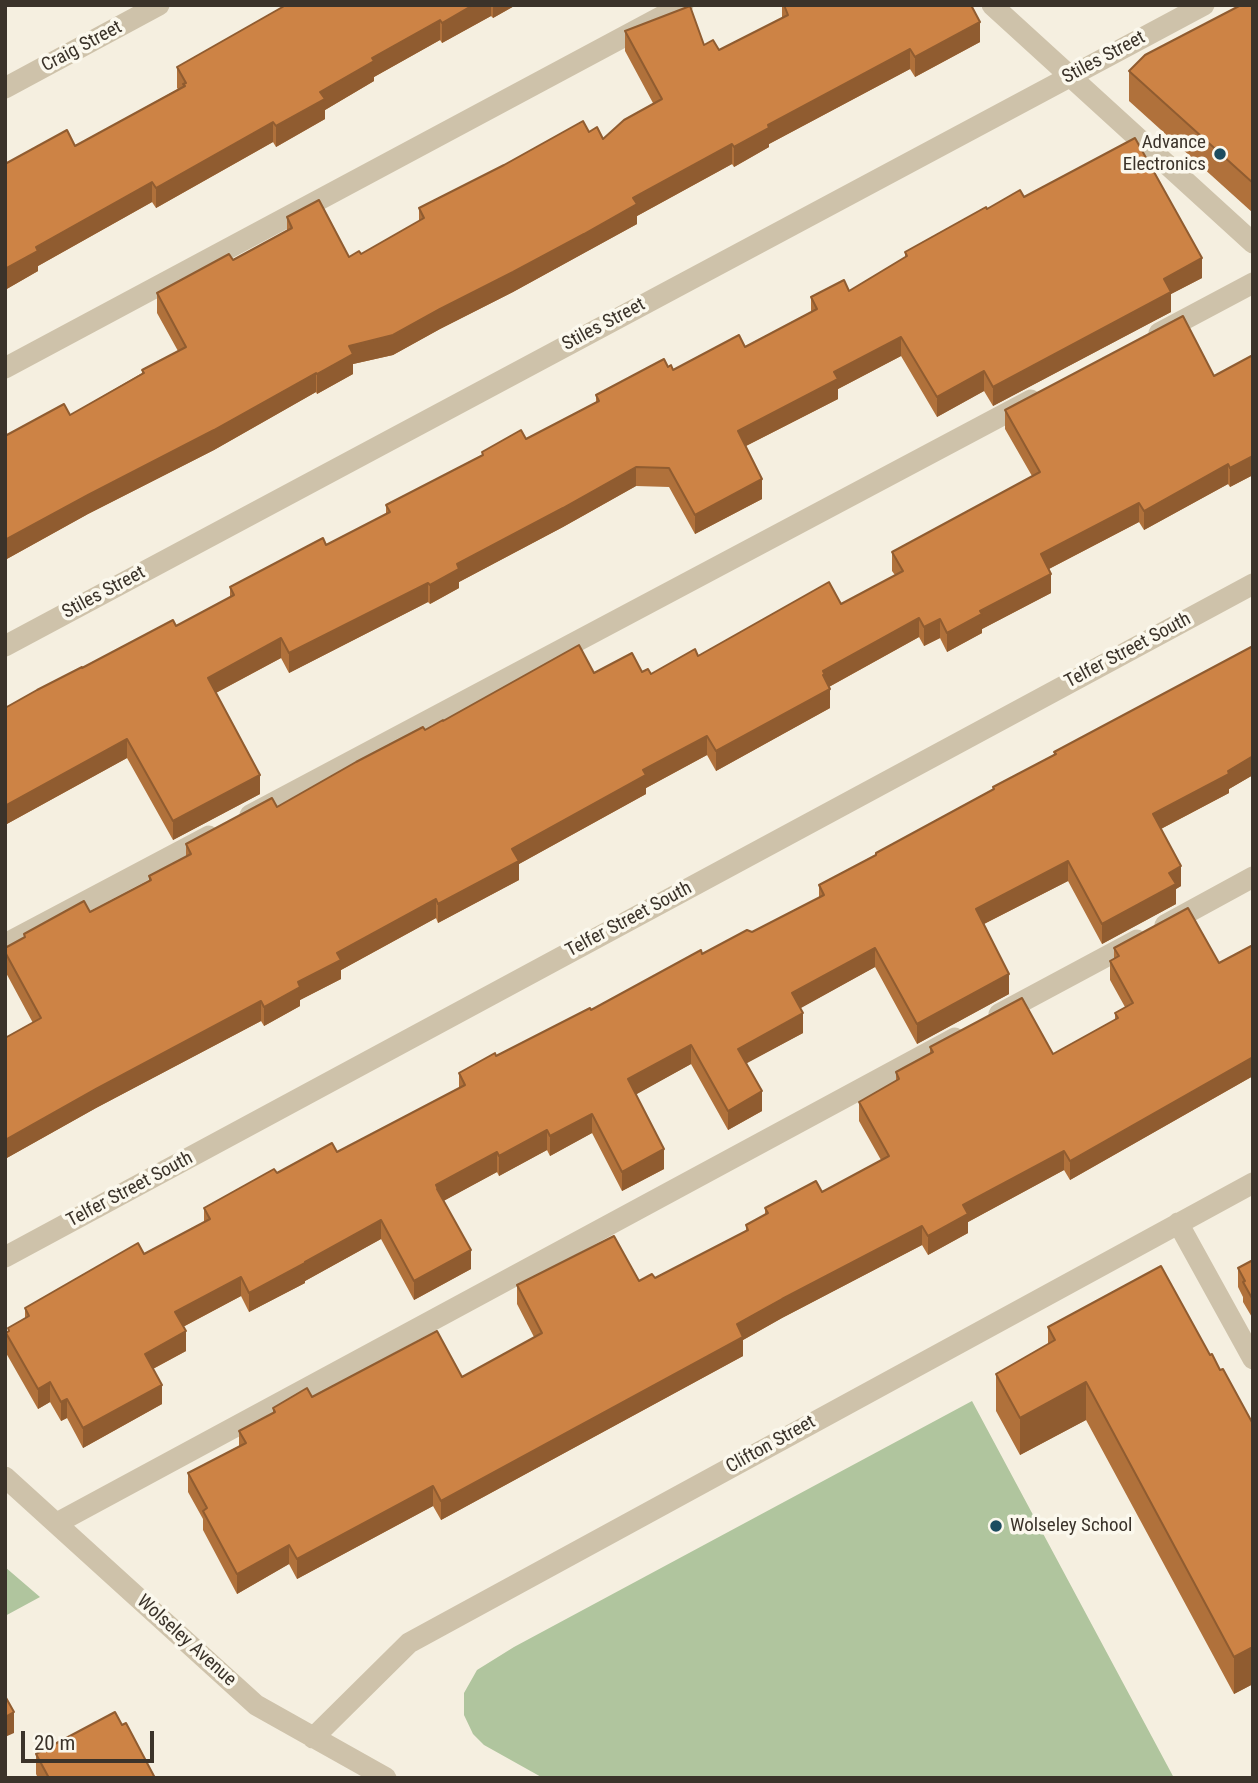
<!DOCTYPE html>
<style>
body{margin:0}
#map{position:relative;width:1258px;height:1783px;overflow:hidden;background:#f5efe0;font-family:"Roboto Condensed",sans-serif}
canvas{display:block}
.frame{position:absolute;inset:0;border:7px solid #3b332a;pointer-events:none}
.scale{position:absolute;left:21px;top:1731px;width:133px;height:32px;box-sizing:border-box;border:4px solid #3b332a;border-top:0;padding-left:9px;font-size:21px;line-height:24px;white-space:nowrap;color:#3b332a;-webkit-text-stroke:5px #fbf8ed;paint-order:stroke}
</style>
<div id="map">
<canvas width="1258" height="1783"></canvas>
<div class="frame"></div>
<div class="scale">20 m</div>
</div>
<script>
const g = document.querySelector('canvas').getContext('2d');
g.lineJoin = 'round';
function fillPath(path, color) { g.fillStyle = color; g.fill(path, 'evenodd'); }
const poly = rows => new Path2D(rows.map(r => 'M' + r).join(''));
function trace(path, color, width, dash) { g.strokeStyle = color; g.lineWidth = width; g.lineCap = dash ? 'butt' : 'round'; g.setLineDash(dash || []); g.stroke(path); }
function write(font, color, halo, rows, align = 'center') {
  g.font = font + ' "Roboto Condensed",sans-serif'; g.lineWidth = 7; g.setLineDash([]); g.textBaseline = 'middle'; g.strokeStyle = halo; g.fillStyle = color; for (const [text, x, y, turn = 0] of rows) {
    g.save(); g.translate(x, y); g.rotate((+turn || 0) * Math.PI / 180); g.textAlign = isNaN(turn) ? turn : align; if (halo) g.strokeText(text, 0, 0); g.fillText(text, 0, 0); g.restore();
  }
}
const green = poly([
 [972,1401,1174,1778,543,1778,484,1745,473,1734,464,1715,464,1693,477,1670,514,1647],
 [5,1567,40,1597,5,1616]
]);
const minor = poly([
 [992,5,1253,243],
 [5,88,159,5],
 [1159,333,1253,283],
 [5,368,683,5],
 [5,646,1204,5],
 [250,815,1031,400],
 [1165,925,1253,877],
 [5,944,209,836],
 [999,1014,1137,940],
 [1178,1223,1253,1359],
 [5,1257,1253,584],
 [5,1477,256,1705,386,1778],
 [57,1523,955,1038],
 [313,1738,409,1643,1253,1183]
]);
const wall = poly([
 [286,5,516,5,493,18,491,16,442,43,440,40,374,77,374,81,325,110,325,119,276,147,273,142,156,208,152,202,38,266,38,271,5,290,75,146,178,89,177,88,177,67],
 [782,5,971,5,980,42,915,77,910,69,769,144,769,147,734,167,732,164,637,216,637,224,584,253,513,292,440,329,393,355,353,364,353,374,317,394,316,392,214,450,88,514,5,560,5,436,70,415,142,373,142,370,178,351,157,313,157,293,233,260,287,231,287,217,349,257,361,254,419,221,419,208,589,132,603,139,653,103,625,51,625,31,704,45,719,50,782,18],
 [1253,5,1253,213,1129,101,1129,71],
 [1024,197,1202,278,1171,294,1171,312,993,406,984,391,937,417,901,356,838,389,838,399,746,446,762,499,695,534,669,487,636,486,563,527,459,582,459,588,430,604,428,602,289,673,281,658,216,693,260,794,173,840,127,758,5,825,5,708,82,668,176,626,230,597,230,587,326,545,386,514,386,505,482,455,482,452,526,439,596,402,596,395,668,367,673,370,745,347,811,313,811,297,849,291,905,257,905,252,987,209],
 [1253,355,1253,475,1230,487,1228,484,1144,530,1139,522,1049,569,1051,593,982,629,982,633,947,652,940,638,924,646,919,637,829,687,830,708,716,771,707,755,646,788,646,794,519,864,519,880,438,923,436,918,341,970,341,979,300,1000,300,1006,264,1026,261,1021,96,1108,5,1159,33,1023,5,971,5,948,24,938,24,934,90,912,149,881,149,876,186,857,186,844,277,807,425,730,443,721,594,673,642,672,651,674,841,604,895,575,892,571,892,552,1032,476,1005,429,1005,410,1214,376],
 [1054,752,1253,775,1229,789,1229,793,1161,829,1181,886,1176,889,1176,904,1102,944,1068,881,984,924,1009,994,917,1044,875,967,800,1008,803,1033,746,1063,762,1111,728,1130,691,1064,636,1094,664,1169,622,1191,592,1133,550,1156,547,1150,499,1176,497,1172,443,1201,471,1269,414,1300,381,1239,305,1281,305,1283,249,1312,241,1296,183,1327,186,1351,153,1369,162,1404,83,1448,67,1418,61,1421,50,1402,38,1409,6,1353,6,1333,8,1332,8,1328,25,1318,25,1308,144,1254,204,1222,204,1208,277,1173,337,1152,459,1088,459,1073,591,1010,702,954,752,932,819,898,819,885,876,855,876,853,993,789,993,787,1054,755],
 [1253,945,1253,1076,1070,1180,1064,1170,968,1222,968,1233,928,1255,922,1245,782,1318,743,1340,743,1356,441,1520,433,1506,297,1579,289,1564,237,1594,203,1530,203,1519,188,1492,188,1473,239,1446,239,1431,273,1413,273,1408,312,1397,462,1377,534,1337,517,1304,517,1285,639,1281,655,1278,746,1231,746,1225,765,1215,765,1208,822,1192,881,1160,859,1121,859,1102,896,1081,896,1072,930,1054,930,1047,1053,1054,1115,1020,1115,1013,1125,1007,1110,980,1110,961,1114,959,1114,948,1219,963],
 [1253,1260,1253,1319,1243,1302,1243,1297,1238,1287,1238,1268],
 [1048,1327,1210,1355,1220,1370,1253,1424,1253,1684,1234,1694,1086,1420,1020,1455,996,1411,996,1374,1048,1344],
 [122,1725,155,1778,38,1778,36,1774,36,1754]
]);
const shadedWall = poly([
 [473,5,491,5,491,16,442,43,442,23],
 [493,5,516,5,493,18],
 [440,20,440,40,374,77,374,81,325,110,325,119,276,147,276,126,320,92,372,58],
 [980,22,980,42,915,77,915,57],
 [910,49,910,69,769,144,769,147,734,167,734,147,768,125],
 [273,122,273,142,156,208,156,188],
 [732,144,732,164,637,216,637,224,513,292,440,329,393,355,353,364,353,374,317,394,317,374,349,346,633,198],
 [152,182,152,202,38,266,38,271,5,290,5,269,36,247],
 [1202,258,1202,278,1171,294,1171,312,993,406,993,387,1164,279],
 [901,337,901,356,838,389,838,399,738,450,738,431,834,372],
 [984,371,984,391,937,417,937,397],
 [316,373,316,392,214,450,88,514,5,560,5,540],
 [1253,456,1253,475,1230,487,1230,468],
 [1228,464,1228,484,1144,530,1144,511],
 [636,467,636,486,563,527,459,582,459,588,430,604,430,585,457,564],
 [762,479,762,499,695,534,695,515],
 [1139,503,1139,522,1041,573,1041,554],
 [1051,574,1051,593,982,629,982,633,947,652,947,633,980,611],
 [428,583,428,602,289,673,289,653],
 [919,618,919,637,825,689,830,689,830,708,716,771,716,751,823,671],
 [940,619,940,638,924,646,924,627],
 [281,638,281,658,208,697,208,678],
 [707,736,707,755,646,788,646,794,519,864,519,880,438,923,438,904,512,849,643,770],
 [127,739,127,758,5,825,5,806],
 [1253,756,1253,775,1229,789,1229,793,1153,833,1153,814],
 [260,775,260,794,173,840,173,821],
 [1068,861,1068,881,976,928,976,909],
 [1181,866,1181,886,1176,889,1176,904,1102,944,1102,924,1169,873],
 [436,899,436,918,341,970,341,979,300,1000,300,1006,264,1026,264,1007,337,953],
 [875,948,875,967,792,1013,792,993],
 [1009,974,1009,994,917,1044,917,1024],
 [261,1001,261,1021,96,1108,5,1159,5,1140,96,1089],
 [803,1013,803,1033,738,1068,738,1049],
 [691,1045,691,1064,628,1099,628,1079],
 [1253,1057,1253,1076,1070,1180,1070,1161],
 [762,1091,762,1111,728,1130,728,1111],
 [592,1114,592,1133,550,1156,550,1136],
 [547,1130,547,1150,499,1176,499,1156],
 [664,1149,664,1169,622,1191,622,1172],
 [1064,1151,1064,1170,968,1222,968,1233,928,1255,928,1236,963,1205],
 [497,1152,497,1172,438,1204,436,1185],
 [381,1220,381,1239,305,1281,305,1283,249,1312,249,1293],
 [922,1226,922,1245,782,1318,743,1340,743,1356,441,1520,441,1501,737,1324,782,1299],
 [471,1250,471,1269,414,1300,414,1281],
 [241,1277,241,1296,175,1331,175,1312],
 [186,1331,186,1351,145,1373,145,1354],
 [50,1382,50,1402,38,1409,38,1389],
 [1086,1382,1086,1420,1020,1455,1020,1418],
 [162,1385,162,1404,83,1448,83,1428],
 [67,1399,67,1418,61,1421,61,1402],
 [433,1486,433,1506,297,1579,297,1559],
 [289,1545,289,1564,237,1594,237,1574],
 [1253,1647,1253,1684,1234,1694,1234,1657],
 [14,1712,14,1733,5,1737,5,1717]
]);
const building = poly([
 [286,5,473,5,442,23,440,20,372,58,374,61,320,92,325,99,276,126,273,122,156,188,152,182,36,247,38,251,5,269,5,164,67,130,75,146,185,86,183,84,186,83,177,67,286,5],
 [784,5,971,5,980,22,915,57,910,49,768,125,769,128,734,147,732,144,633,198,637,204,584,234,513,272,440,309,393,335,349,346,353,354,317,374,316,373,214,430,88,495,5,540,5,436,64,404,70,415,144,373,142,370,186,347,157,293,229,254,233,260,292,228,287,217,319,200,349,257,359,251,361,254,424,218,419,208,504,165,583,121,589,132,597,127,603,139,624,120,662,99,625,31,690,6,704,45,713,40,719,50,788,15,784,5],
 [1241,5,1253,5,1253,183,1129,71,1145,55,1241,5],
 [1135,138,1202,258,1164,279,1171,292,993,387,984,371,937,397,901,337,834,372,838,379,738,431,762,479,695,515,669,468,636,467,563,508,457,564,459,569,430,585,428,583,289,653,281,638,208,678,260,775,173,821,127,739,5,806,5,708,37,690,82,667,82,668,173,620,176,626,234,595,230,587,323,538,326,545,390,512,386,505,483,455,482,452,521,430,526,439,599,401,596,395,664,359,668,367,671,365,673,370,739,335,745,347,817,309,811,297,844,280,849,291,907,256,905,252,986,207,987,209,1020,190,1024,197,1135,138],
 [1183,316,1214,376,1253,355,1253,456,1230,468,1228,464,1144,511,1139,503,1041,554,1051,574,980,611,982,614,947,633,940,619,924,627,919,618,823,671,825,675,823,675,830,689,716,751,707,736,643,770,646,775,512,849,519,861,438,904,436,899,337,953,341,960,298,982,300,987,264,1007,261,1001,96,1089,5,1140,5,1038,41,1018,5,952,5,948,25,937,24,934,84,901,90,912,151,880,149,876,191,854,186,844,272,798,277,807,356,762,423,727,425,730,443,720,443,721,579,645,594,673,632,653,642,672,648,669,651,674,695,649,698,656,829,582,841,604,903,571,892,552,1040,472,1005,410,1183,316],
 [1253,646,1253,756,1228,771,1229,774,1153,814,1181,866,1169,873,1176,884,1102,924,1068,861,976,909,1009,974,917,1024,875,948,792,993,803,1013,738,1049,762,1091,728,1111,691,1045,628,1079,664,1149,622,1172,592,1114,550,1136,547,1130,499,1156,497,1152,436,1185,438,1189,437,1189,471,1250,414,1281,381,1220,305,1262,305,1263,249,1293,241,1277,175,1312,186,1331,145,1354,162,1385,83,1428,67,1399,61,1402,50,1382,38,1389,6,1333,9,1331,8,1328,29,1316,25,1308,138,1243,144,1254,210,1219,204,1208,274,1169,277,1173,332,1143,337,1152,465,1085,459,1073,495,1053,496,1056,590,1008,591,1010,701,950,702,954,747,930,752,932,824,895,819,885,876,855,876,853,994,789,993,787,1056,754,1054,752,1253,646],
 [1188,908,1219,963,1253,945,1253,1057,1070,1161,1064,1151,963,1205,968,1214,928,1236,922,1226,782,1299,737,1324,743,1337,441,1501,433,1486,297,1559,289,1545,237,1574,203,1511,207,1508,188,1473,246,1443,239,1431,275,1412,273,1408,307,1388,312,1397,437,1331,462,1377,542,1333,517,1285,614,1236,639,1281,652,1274,655,1278,748,1230,746,1225,768,1213,765,1208,816,1181,822,1192,889,1156,859,1102,899,1079,896,1072,933,1052,930,1047,1022,998,1053,1054,1118,1018,1115,1013,1133,1003,1110,961,1119,956,1114,948,1188,908],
 [1253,1260,1253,1300,1243,1282,1245,1281,1238,1268,1253,1260],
 [1161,1266,1210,1355,1212,1354,1220,1370,1223,1369,1253,1424,1253,1647,1234,1657,1086,1382,1020,1418,996,1374,1055,1340,1048,1327,1161,1266],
 [5,1696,14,1712,5,1717,5,1696],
 [115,1712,122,1725,126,1723,155,1778,49,1778,36,1754,115,1712]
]);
const markers = [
 [1220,154,7,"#1c4d60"],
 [996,1526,7,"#1c4d60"]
];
const streetNames = [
 ["Craig Street",82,47,-28],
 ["Stiles Street",1104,58,-28],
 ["Stiles Street",604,325,-28],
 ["Stiles Street",104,593,-28],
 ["Telfer Street South",1128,651,-28],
 ["Telfer Street South",629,920,-28],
 ["Telfer Street South",130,1190,-28],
 ["Clifton Street",771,1445,-29],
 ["Wolseley Avenue",186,1641,42]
];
const poiNames = [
 ["Advance",1206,143],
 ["Electronics",1206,165],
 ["Wolseley School",1010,1526,"left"]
];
fillPath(green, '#b0c59e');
trace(minor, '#cec2aa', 21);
fillPath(wall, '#b0713b');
fillPath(shadedWall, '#905c30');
fillPath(building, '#cd8345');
trace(building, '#905c30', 2);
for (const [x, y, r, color] of markers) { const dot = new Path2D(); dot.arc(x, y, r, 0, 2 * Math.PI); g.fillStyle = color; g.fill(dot); trace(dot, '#fbf8ed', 2.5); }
write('19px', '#3b332a', '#fbf8ed', streetNames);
write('19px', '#3b332a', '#fbf8ed', poiNames, 'right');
</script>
